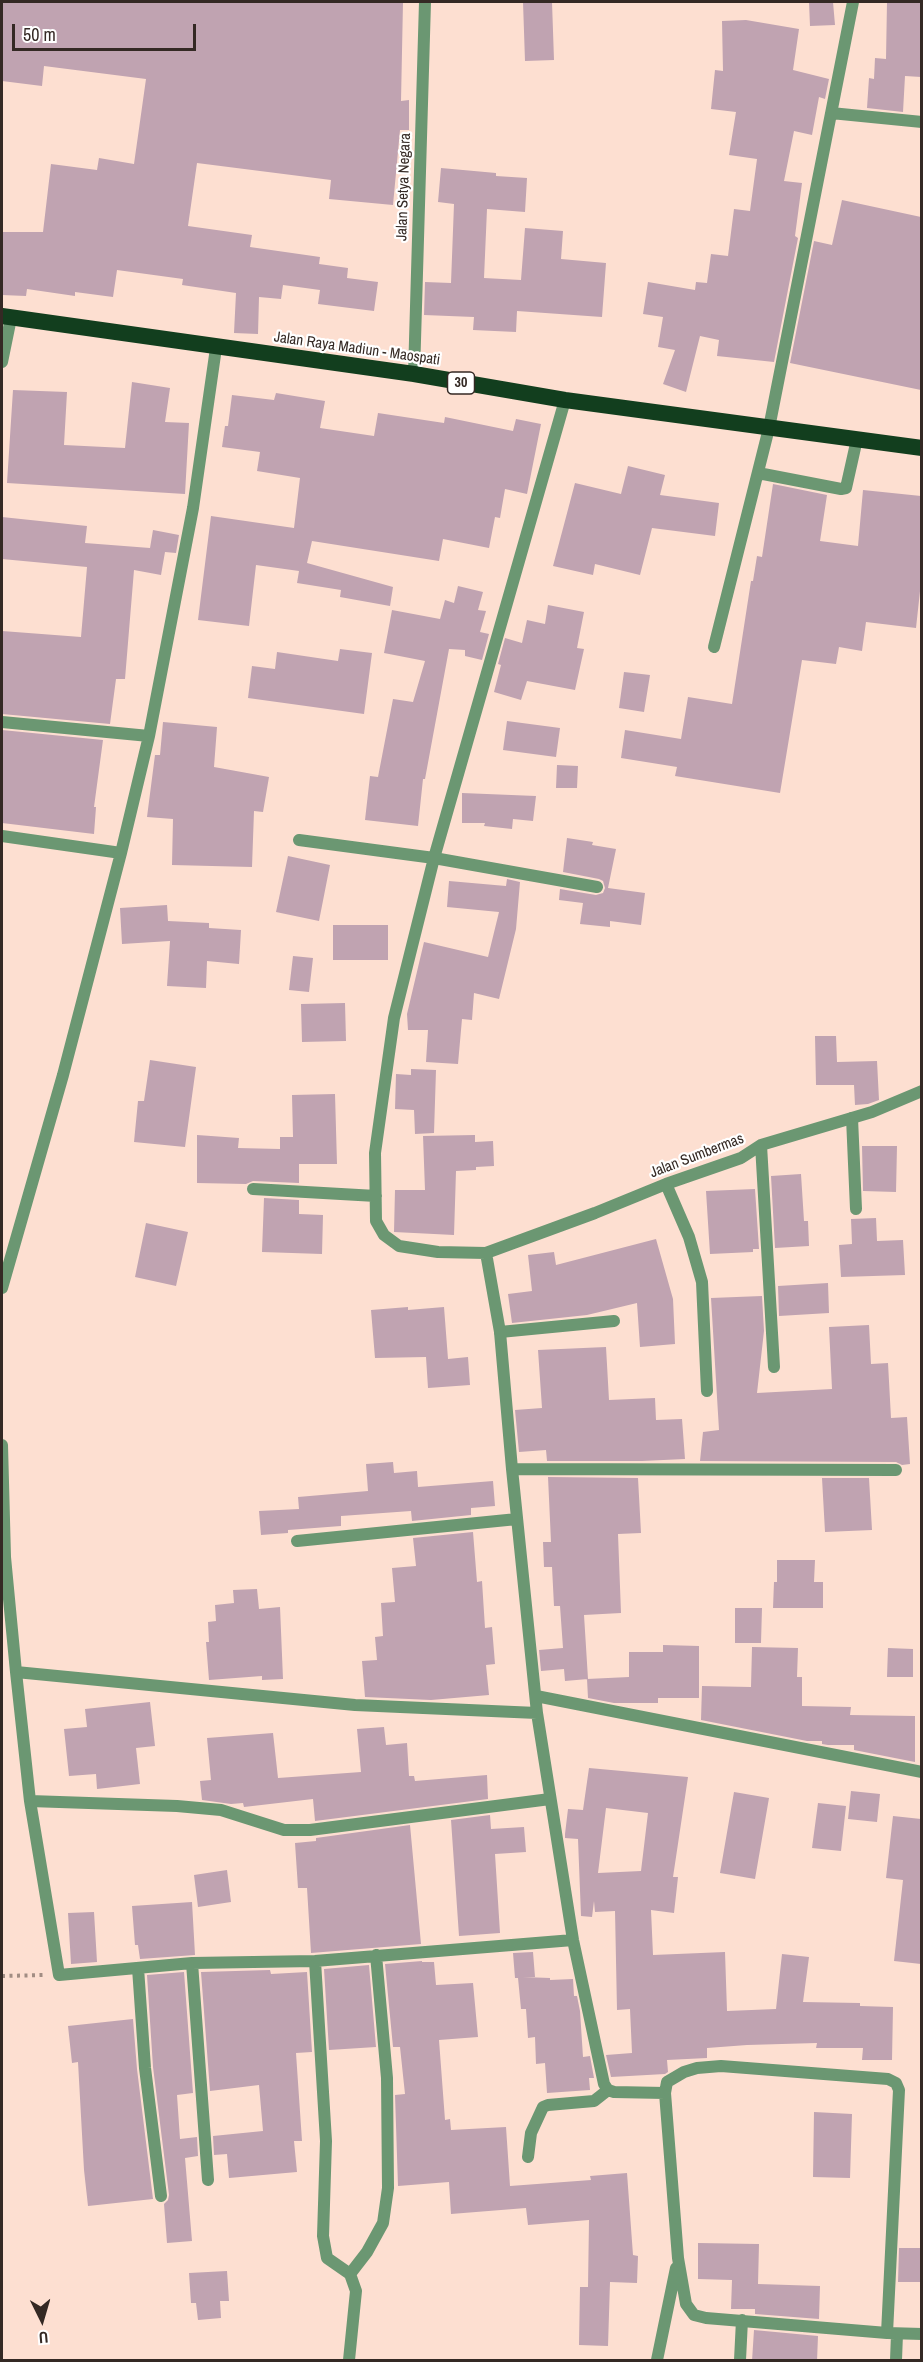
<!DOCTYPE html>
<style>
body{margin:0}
#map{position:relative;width:923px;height:2362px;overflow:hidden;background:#fddfd1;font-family:"Archivo Narrow",sans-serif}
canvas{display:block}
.frame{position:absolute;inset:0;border:3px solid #342924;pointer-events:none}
.north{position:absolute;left:12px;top:2290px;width:60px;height:60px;-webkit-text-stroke:4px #fff;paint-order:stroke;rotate:175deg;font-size:16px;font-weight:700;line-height:24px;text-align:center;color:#342924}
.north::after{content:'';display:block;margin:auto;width:21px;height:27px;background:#342924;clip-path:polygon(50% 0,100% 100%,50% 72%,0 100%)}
.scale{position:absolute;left:12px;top:24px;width:184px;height:27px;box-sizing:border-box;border:3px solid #342924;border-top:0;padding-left:8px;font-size:18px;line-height:21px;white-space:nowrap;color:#342924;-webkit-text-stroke:4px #fff;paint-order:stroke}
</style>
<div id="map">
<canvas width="923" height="2362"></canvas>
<div class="frame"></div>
<div class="north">U</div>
<div class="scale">50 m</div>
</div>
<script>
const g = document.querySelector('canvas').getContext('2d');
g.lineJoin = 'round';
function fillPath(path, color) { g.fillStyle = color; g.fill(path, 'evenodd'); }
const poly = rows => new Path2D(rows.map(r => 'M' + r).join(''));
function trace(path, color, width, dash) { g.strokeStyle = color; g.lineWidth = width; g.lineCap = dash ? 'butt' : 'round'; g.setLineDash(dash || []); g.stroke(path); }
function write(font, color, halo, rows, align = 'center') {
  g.font = font + ' "Archivo Narrow",sans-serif'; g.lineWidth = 4.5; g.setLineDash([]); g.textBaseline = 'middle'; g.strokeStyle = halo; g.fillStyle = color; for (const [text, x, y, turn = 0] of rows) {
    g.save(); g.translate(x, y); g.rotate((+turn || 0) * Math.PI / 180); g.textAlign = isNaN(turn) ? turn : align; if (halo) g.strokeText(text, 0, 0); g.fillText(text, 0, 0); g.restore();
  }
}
const building = poly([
 [2,2,403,2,401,101,409,100,409,130,400,130,393,205,329,199,331,180,197,163,188,226,252,235,250,247,320,257,319,264,348,268,347,278,378,282,374,311,318,304,320,290,283,285,281,299,259,297,258,334,234,333,236,293,182,285,183,279,117,270,113,297,75,292,75,296,27,289,26,296,2,295,2,232,43,232,51,164,97,170,99,158,134,164,146,79,44,66,42,86,2,81],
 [523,2,552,2,554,60,525,61],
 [809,2,833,2,835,25,810,26],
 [887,2,921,2,921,77,905,76,903,112,867,108,869,78,874,79,875,58,886,59],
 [746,20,799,29,793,70,829,79,825,99,819,97,812,135,794,131,784,181,802,183,795,236,798,238,774,362,717,356,719,340,700,336,686,392,663,384,675,350,658,347,663,317,643,314,648,282,695,290,696,282,707,283,711,254,728,256,734,209,750,211,757,159,729,155,736,112,711,109,715,70,723,71,722,21],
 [441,168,496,173,496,176,527,178,525,212,487,209,484,278,521,280,525,228,563,231,561,259,606,263,602,317,517,311,516,332,473,330,474,317,424,315,425,282,451,283,454,204,438,202],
 [842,200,921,217,921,390,790,363,814,241,832,245],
 [132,382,170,388,165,422,189,423,185,494,7,483,13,390,67,392,64,445,125,448],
 [276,393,325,401,320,428,374,436,378,413,444,423,445,417,513,431,516,419,541,424,527,494,505,489,500,518,495,517,489,548,443,539,439,561,312,541,307,563,393,587,390,606,340,597,341,590,297,583,299,571,256,565,249,626,198,620,211,516,294,528,300,478,257,471,260,452,222,447,225,426,228,426,232,395,274,400],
 [628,466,665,475,660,495,719,503,715,536,652,528,640,575,595,564,593,575,553,566,575,483,621,494],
 [773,484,827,495,820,541,858,546,863,490,921,496,921,582,916,628,866,622,862,651,839,647,836,664,802,660,780,793,675,776,677,767,621,758,625,730,681,739,688,697,732,704,751,581,753,581,757,556,762,557],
 [2,517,87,526,85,543,150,548,153,530,179,535,176,553,165,552,161,575,134,570,125,679,116,679,110,724,2,714,2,631,81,637,87,567,2,559],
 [458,586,483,592,478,610,486,611,480,632,489,634,482,660,465,656,465,650,449,649,425,779,423,779,418,826,365,820,370,776,378,777,393,699,413,702,425,661,384,653,392,610,440,619,445,600,454,603],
 [548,605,584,612,577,648,584,649,575,690,527,681,521,700,494,692,501,665,498,664,505,638,522,643,527,620,545,624],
 [340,649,372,653,364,714,248,698,252,666,275,669,277,652,338,661],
 [624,672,650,675,644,712,619,708],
 [507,721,560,728,556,757,503,750],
 [163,722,217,727,214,767,269,777,263,812,254,811,252,867,172,865,173,819,147,817,155,755,160,755],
 [2,730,103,740,94,807,96,807,94,834,2,823],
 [557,765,578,766,577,788,556,788],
 [462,793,536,796,533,821,513,819,512,829,484,826,485,823,462,823],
 [567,838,593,842,592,845,616,849,608,888,645,893,641,925,610,921,610,927,580,924,583,903,559,900,560,889,596,895,603,893,605,888,603,881,599,879,563,872],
 [288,856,330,865,319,921,276,912],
 [507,879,520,882,516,929,499,999,474,993,472,1020,462,1019,458,1064,426,1062,428,1030,408,1030,407,1014,424,942,488,957,499,912,447,907,449,881,506,886],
 [167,905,168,921,209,923,209,928,241,930,239,964,207,961,206,988,167,986,170,941,122,944,120,908],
 [333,925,388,925,388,960,333,960],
 [293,956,313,958,309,992,289,990],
 [345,1003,346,1041,302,1042,301,1004],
 [815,1036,836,1036,837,1062,877,1061,879,1100,868,1104,855,1105,854,1085,816,1085],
 [150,1060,196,1067,185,1147,134,1142,138,1101,144,1101],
 [411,1069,436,1070,434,1133,415,1134,414,1110,395,1109,396,1074,411,1075],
 [335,1094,337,1164,299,1164,299,1183,253,1181,246,1184,197,1183,197,1135,239,1138,238,1148,280,1149,280,1137,293,1137,292,1095],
 [475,1135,475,1142,493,1141,494,1166,476,1167,476,1170,456,1171,454,1235,394,1232,395,1190,425,1190,423,1136],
 [862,1146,897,1146,896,1192,863,1191],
 [801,1174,804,1221,808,1221,809,1246,775,1248,771,1176],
 [755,1189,759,1249,753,1249,753,1252,710,1254,706,1191],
 [264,1198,299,1200,299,1214,323,1215,322,1254,262,1252],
 [876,1218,877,1241,903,1240,905,1275,841,1277,839,1245,852,1244,851,1219],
 [146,1223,188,1232,176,1286,135,1277],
 [656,1239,673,1299,675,1344,640,1347,637,1303,587,1315,512,1323,508,1294,532,1291,528,1255,554,1252,556,1265],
 [828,1283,829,1313,779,1316,778,1286],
 [762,1296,764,1331,757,1393,832,1389,829,1327,869,1325,871,1364,888,1363,891,1418,907,1417,910,1464,902,1465,896,1462,700,1461,703,1432,719,1430,711,1298],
 [408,1307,408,1310,444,1307,448,1359,468,1357,470,1385,428,1388,426,1357,375,1358,371,1310],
 [606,1347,609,1400,655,1398,656,1420,682,1419,685,1459,642,1461,547,1461,546,1450,519,1452,515,1410,542,1408,538,1350],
 [393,1462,394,1473,417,1471,418,1487,493,1481,495,1506,471,1508,471,1515,412,1521,411,1511,341,1516,341,1526,288,1530,288,1533,261,1535,259,1511,299,1509,298,1497,368,1491,366,1464],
 [548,1477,638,1478,641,1533,618,1534,621,1613,584,1615,588,1679,565,1681,564,1669,541,1671,539,1650,563,1648,560,1606,554,1606,552,1567,544,1567,543,1542,551,1542],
 [822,1478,869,1478,872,1530,825,1532],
 [473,1532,477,1582,482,1581,485,1628,492,1627,495,1664,486,1665,489,1695,431,1700,365,1697,362,1661,377,1660,375,1637,383,1636,381,1603,395,1602,392,1568,416,1566,413,1538],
 [777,1560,815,1560,814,1582,823,1582,823,1608,773,1608,774,1582,777,1582],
 [257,1589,259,1609,280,1607,283,1679,262,1680,262,1676,209,1680,206,1642,209,1642,208,1622,216,1621,215,1605,234,1603,233,1590],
 [735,1608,762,1608,761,1643,735,1643],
 [663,1645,699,1646,699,1698,658,1698,658,1703,614,1703,588,1698,587,1679,629,1677,629,1652,663,1652],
 [752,1647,798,1648,797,1677,802,1677,802,1706,851,1707,850,1715,915,1716,915,1762,854,1750,854,1745,828,1745,822,1744,822,1741,807,1741,701,1720,702,1686,751,1687],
 [888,1648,913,1649,913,1677,887,1677],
 [150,1702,155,1746,136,1748,140,1784,97,1789,96,1774,69,1776,64,1729,87,1727,85,1709],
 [384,1727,386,1745,407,1743,409,1776,414,1776,415,1781,487,1775,488,1799,315,1821,313,1799,244,1807,243,1803,231,1804,202,1800,200,1781,211,1780,207,1738,273,1733,278,1778,361,1772,357,1729],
 [589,1768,688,1777,673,1877,678,1877,674,1913,651,1910,653,1955,725,1952,727,2011,776,2009,782,1954,809,1957,803,2002,860,2003,860,2006,893,2007,892,2060,862,2060,863,2048,816,2048,817,2043,747,2045,707,2048,707,2058,667,2060,668,2072,665,2074,611,2077,606,2055,632,2053,630,2009,617,2010,615,1911,595,1912,594,1901,592,1917,581,1916,578,1839,565,1838,565,1834,568,1809,583,1810],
 [606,1808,648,1813,641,1871,598,1873],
 [851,1791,880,1794,877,1822,848,1819],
 [734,1792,769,1798,755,1879,720,1873],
 [818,1803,846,1806,841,1851,812,1848],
 [490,1815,491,1829,524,1827,526,1852,495,1854,500,1933,459,1936,451,1820],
 [893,1816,921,1819,921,1964,894,1961,903,1880,886,1878],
 [410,1825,421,1944,311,1953,307,1888,298,1888,295,1843,316,1841,316,1838],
 [227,1870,231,1902,198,1907,194,1875],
 [192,1902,195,1955,140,1959,138,1945,135,1945,132,1906],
 [94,1912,97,1962,71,1964,68,1913],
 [533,1952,535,1977,523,1977,550,1978,550,1980,573,1979,574,1996,577,1996,580,2011,583,2057,590,2056,594,2078,589,2078,590,2090,547,2093,545,2063,536,2064,535,2037,528,2038,526,2009,521,2009,518,1978,515,1978,513,1953],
 [422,1961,422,1962,434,1962,436,1985,473,1983,478,2037,439,2040,445,2120,450,2119,451,2130,506,2127,510,2186,591,2180,590,2176,627,2173,633,2255,638,2256,637,2283,610,2282,608,2346,579,2345,580,2287,588,2287,589,2220,528,2225,526,2208,451,2214,449,2182,398,2186,395,2095,405,2094,400,2047,393,2047,385,1964],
 [369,1965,376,2047,329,2050,324,1969],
 [270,1970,271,1974,307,1972,312,2052,296,2053,302,2141,294,2141,297,2172,229,2178,227,2154,214,2155,213,2136,263,2131,259,2085,210,2091,201,1972],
 [184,1972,193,2093,177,2095,180,2139,197,2137,198,2156,185,2158,192,2241,167,2243,164,2204,168,2200,169,2195,153,2067,147,1975],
 [133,2019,137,2069,153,2199,88,2206,84,2170,78,2062,72,2063,68,2026],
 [814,2112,852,2114,850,2178,813,2177],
 [698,2243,759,2244,758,2284,820,2286,819,2319,755,2314,755,2309,731,2309,732,2280,698,2279],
 [899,2248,921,2248,921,2282,898,2282],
 [227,2271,229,2301,220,2301,221,2318,198,2320,196,2303,191,2303,189,2273],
 [754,2330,818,2336,817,2361,752,2361]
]);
const path = poly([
 [2,1976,43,1975]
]);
const service = poly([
 [758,473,841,489,846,488,857,439],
 [714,647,769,428],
 [852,1118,856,1209],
 [500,1332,614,1321]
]);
const minor = poly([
 [831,113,922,122],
 [2,362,11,318],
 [414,374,425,2],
 [565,400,434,858,394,1018,375,1153,376,1221,384,1235,399,1246,438,1252,486,1253,500,1332,512,1469,537,1713,573,1940,604,2084,608,2090,614,2092,665,2093],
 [769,428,853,2],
 [2,722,149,736],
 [2,836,121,853],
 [299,840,434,858,597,887],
 [761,1145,774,1367],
 [666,1184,689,1237,702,1282,707,1391],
 [253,1189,376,1196],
 [486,1253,595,1213,666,1184,741,1158,761,1145,872,1112,922,1091],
 [2,1288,63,1075,121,853,149,736,193,508,216,348],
 [2,1445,5,1557,16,1672,30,1801,59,1975,192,1963,315,1961,573,1940],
 [512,1469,896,1470],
 [297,1541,517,1519],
 [16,1672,355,1705,537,1713],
 [536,1696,922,1772],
 [30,1801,177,1806,221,1810,284,1830,310,1830,550,1799],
 [315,1961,326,2141,323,2236,327,2258,350,2274,356,2291,349,2360],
 [192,1963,208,2180],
 [138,1968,145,2068,161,2196],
 [528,2157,531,2133,543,2107,548,2105,594,2101,608,2090],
 [350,2274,367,2252,383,2223,388,2188,387,2078,376,1955],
 [887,2333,899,2090,896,2083,888,2079,721,2066,697,2068,684,2072,667,2082,665,2093,678,2258,686,2304,694,2315,706,2318,887,2333,922,2334],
 [657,2360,676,2268],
 [740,2360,742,2320],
 [896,2360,897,2334]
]);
const trunk = poly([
 [2,316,414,374,565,400,922,448]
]);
const shields = [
 [461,383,27]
];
const shieldNames = [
 ["30",461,383]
];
const streetNames = [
 ["Jalan Setya Negara",404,187,-88],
 ["Jalan Raya Madiun - Maospati",357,349,8],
 ["Jalan Sumbermas",697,1156,-21]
];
fillPath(building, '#c0a3b1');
trace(path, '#a28d83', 4, [3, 4.5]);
trace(service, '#6b9772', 12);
trace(minor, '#6b9772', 12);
trace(trunk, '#123e1e', 16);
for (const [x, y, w] of shields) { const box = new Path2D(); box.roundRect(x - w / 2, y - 11, w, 22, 4.5); g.fillStyle = '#fff'; g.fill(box); trace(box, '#342924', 1.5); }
write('bold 14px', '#342924', null, shieldNames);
write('15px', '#342924', '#fff', streetNames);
</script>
